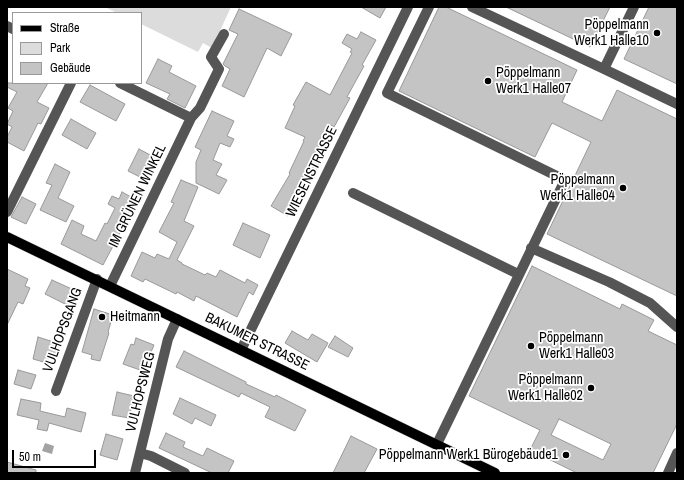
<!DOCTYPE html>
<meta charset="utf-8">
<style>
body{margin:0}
#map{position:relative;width:684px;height:480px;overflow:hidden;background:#fff;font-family:"Archivo Narrow",sans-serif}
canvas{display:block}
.frame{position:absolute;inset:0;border:8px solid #000;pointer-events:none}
.legend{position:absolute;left:12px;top:12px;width:130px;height:72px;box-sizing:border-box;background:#fff;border:1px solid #999;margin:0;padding:5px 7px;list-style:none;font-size:12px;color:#000}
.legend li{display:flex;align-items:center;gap:8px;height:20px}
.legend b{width:20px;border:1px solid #999}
.scale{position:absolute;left:12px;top:450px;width:84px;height:18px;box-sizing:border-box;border:2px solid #000;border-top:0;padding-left:5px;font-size:12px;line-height:14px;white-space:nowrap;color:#000;-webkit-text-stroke:3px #fff;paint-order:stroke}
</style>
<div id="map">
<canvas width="684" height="480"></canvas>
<div class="frame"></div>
<ul class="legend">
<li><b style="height:5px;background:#000"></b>Straße</li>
<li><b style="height:11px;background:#dcdcdc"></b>Park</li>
<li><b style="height:11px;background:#c4c4c4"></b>Gebäude</li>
</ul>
<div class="scale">50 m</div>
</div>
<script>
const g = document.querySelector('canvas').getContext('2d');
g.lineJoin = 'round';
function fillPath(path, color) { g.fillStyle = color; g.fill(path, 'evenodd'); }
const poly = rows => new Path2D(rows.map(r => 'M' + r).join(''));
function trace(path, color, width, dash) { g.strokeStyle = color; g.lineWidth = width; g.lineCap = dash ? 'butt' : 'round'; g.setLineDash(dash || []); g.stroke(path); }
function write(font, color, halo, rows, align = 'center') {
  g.font = font + ' "Archivo Narrow",sans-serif'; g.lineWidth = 3.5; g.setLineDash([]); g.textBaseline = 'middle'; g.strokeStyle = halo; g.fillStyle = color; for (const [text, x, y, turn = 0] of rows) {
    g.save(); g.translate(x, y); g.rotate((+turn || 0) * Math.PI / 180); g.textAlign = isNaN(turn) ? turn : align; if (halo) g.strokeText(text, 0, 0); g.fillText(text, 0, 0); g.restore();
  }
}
const green = poly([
 [105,7,231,7,212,48,203,43,198,52,141,24,141,13,117,13]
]);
const water = poly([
 [45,443,54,446,52,454,42,451]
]);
const building = poly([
 [361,7,386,7,380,18,361,7],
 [439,7,446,7,577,70,562,102,602,121,617,90,677,119,677,296,547,234,591,142,552,123,535,157,399,91,439,7],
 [506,7,610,7,590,47,506,7],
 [649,7,677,7,677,84,624,59,649,7],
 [239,9,292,34,281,56,267,48,244,97,222,86,230,69,225,66,223,64,238,34,229,30,239,9],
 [361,32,376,40,362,65,364,66,347,97,350,98,334,127,331,125,312,158,320,162,310,183,288,216,271,206,290,174,289,173,304,141,303,141,305,137,285,128,295,106,293,105,306,82,330,95,352,53,350,52,352,49,342,43,347,34,357,39,361,32],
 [158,59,172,66,169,72,196,86,185,108,167,99,170,94,146,83,158,59],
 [7,83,48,83,37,102,49,108,41,124,38,123,24,151,7,142,7,137,12,127,7,124,13,111,8,108,17,92,7,87,7,83],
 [90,85,125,104,116,121,80,102,90,85],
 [212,111,234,121,227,136,234,139,230,147,220,143,213,160,222,164,216,175,227,180,219,194,196,183,196,162,201,150,195,147,212,111],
 [71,119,96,133,87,149,62,135,71,119],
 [139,149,154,157,144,179,128,171,139,149],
 [55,164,70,172,58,198,74,206,66,222,40,210,52,185,46,183,55,164],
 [181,180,198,187,184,221,194,226,177,260,182,263,182,264,205,275,207,273,216,277,220,270,245,283,247,279,258,285,253,295,249,292,237,317,196,296,194,301,177,292,176,294,145,279,143,282,131,276,142,252,155,258,157,254,169,259,177,242,159,232,174,203,171,202,181,180],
 [122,192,133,198,130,204,132,205,128,214,126,213,118,229,121,231,103,265,61,244,72,220,84,226,81,234,96,241,105,223,107,224,115,208,108,204,112,196,119,199,122,192],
 [22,197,36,204,26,224,11,217,22,197],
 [243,223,270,235,260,258,233,245,243,223],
 [532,266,620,309,622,304,654,320,648,331,677,345,677,424,653,473,577,473,530,450,540,430,469,396,532,266],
 [559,419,611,444,603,460,551,435,559,419],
 [7,269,28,279,25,286,30,288,23,304,18,302,7,325,7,269],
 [52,280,74,290,67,305,45,294,52,280],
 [94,309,113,315,108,332,109,333,100,361,91,359,92,355,82,352,94,309],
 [292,331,308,340,312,334,328,343,317,362,285,343,292,331],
 [335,336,353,348,348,357,328,347,335,336],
 [38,337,60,344,56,356,50,354,47,363,33,359,38,337],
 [136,338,154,345,143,371,123,364,131,344,134,345,136,338],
 [184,351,246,382,246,384,275,397,276,395,306,410,295,431,265,417,270,407,241,393,239,397,176,367,184,351],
 [18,370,36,375,31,389,14,384,18,370],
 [117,392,134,396,129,418,112,415,117,392],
 [180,398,216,415,211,426,195,418,192,424,173,414,180,398],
 [21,399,41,403,40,411,65,417,67,408,86,413,81,432,49,423,47,431,37,429,39,420,17,415,21,399],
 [166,433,185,442,183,447,203,456,207,448,234,461,228,473,212,473,159,448,166,433],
 [106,434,123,439,117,460,100,455,106,434],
 [351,436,377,449,364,473,333,473,351,436],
 [7,462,36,470,36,473,7,473,7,462]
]);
const minor = poly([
 [429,7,387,93,565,180,437,444],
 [472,7,604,69,634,7],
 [7,26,13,29],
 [604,69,677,104],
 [120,83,191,118],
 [353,193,518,274],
 [7,212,71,83],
 [531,248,609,282,650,303,677,327],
 [110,286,191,118,200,108,219,69,211,57,224,34],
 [241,350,408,7],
 [56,391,97,279],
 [140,453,151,456,185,473],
 [135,473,168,339,177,319],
 [668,473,677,453]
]);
const major = poly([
 [7,237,495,473]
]);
const markers = [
 [657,33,4,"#000"],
 [488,81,4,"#000"],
 [623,188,4,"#000"],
 [102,317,4,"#000"],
 [531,346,4,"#000"],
 [591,388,4,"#000"],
 [566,455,4,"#000"]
];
const poiNames = [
 ["Pöppelmann",649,25],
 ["Werk1 Halle10",649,41],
 ["Pöppelmann",496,73,"left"],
 ["Werk1 Halle07",496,89,"left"],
 ["Pöppelmann",615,180],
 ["Werk1 Halle04",615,196],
 ["Heitmann",110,317,"left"],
 ["Pöppelmann",539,338,"left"],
 ["Werk1 Halle03",539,354,"left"],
 ["Pöppelmann",583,380],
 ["Werk1 Halle02",583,396],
 ["Pöppelmann Werk1 Bürogebäude1",558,455]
];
const streetNames = [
 ["WIESENSTRASSE",312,172,-64],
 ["IM GRÜNEN WINKEL",138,196,-64],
 ["VULHOPSGANG",63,330,-70],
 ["BAKUMER STRASSE",257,342,26],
 ["VULHOPSWEG",141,392,-76]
];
fillPath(green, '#dcdcdc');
fillPath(water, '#a3a3a3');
fillPath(building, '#c4c4c4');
trace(building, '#999', 1);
trace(major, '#dbdbdb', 11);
trace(minor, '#555', 10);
trace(major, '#000', 10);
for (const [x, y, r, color] of markers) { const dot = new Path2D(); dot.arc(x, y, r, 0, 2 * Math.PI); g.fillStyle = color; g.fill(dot); trace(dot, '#fff', 1.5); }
write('14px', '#000', '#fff', poiNames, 'right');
write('14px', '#000', '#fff', streetNames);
</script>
